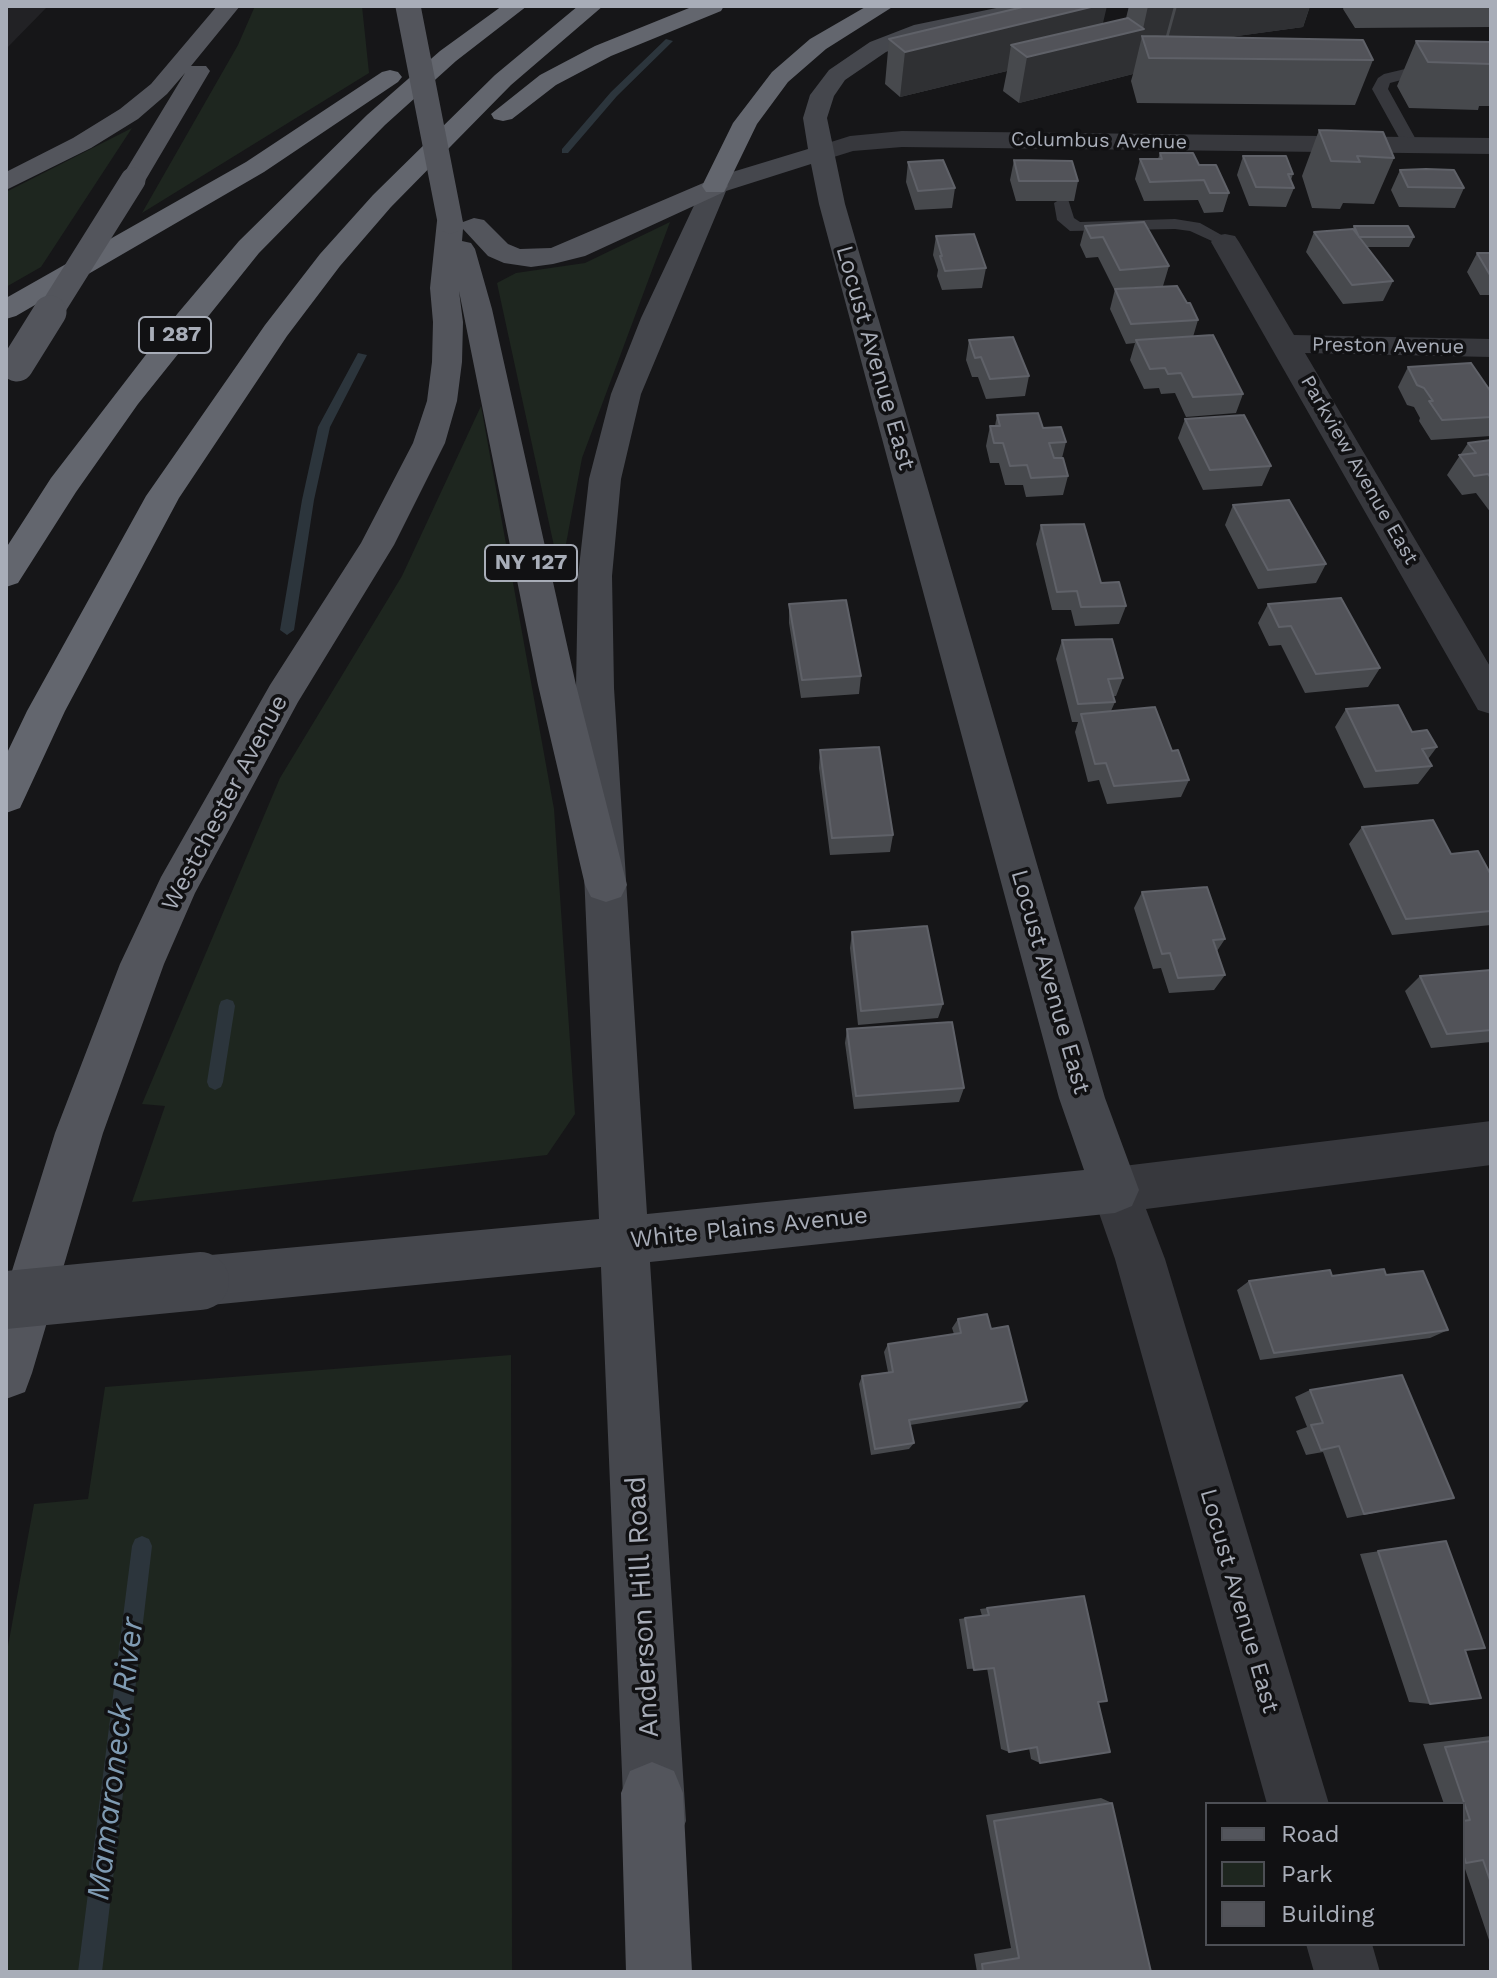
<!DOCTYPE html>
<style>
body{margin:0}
#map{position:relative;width:1497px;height:1978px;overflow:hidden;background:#161618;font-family:"Work Sans",sans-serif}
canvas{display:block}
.frame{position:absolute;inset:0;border:8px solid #a8adb8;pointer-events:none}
.legend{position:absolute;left:1205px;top:1802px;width:260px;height:144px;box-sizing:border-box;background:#111113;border:2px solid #4d4f55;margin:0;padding:10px 14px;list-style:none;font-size:24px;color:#a8adb8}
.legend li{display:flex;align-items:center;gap:16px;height:40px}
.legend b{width:40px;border:2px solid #4d4f55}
</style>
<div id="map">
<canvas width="1497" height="1978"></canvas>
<div class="frame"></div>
<ul class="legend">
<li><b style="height:10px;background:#53555c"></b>Road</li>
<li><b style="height:22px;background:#1e261f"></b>Park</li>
<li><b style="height:22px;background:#525359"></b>Building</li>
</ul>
</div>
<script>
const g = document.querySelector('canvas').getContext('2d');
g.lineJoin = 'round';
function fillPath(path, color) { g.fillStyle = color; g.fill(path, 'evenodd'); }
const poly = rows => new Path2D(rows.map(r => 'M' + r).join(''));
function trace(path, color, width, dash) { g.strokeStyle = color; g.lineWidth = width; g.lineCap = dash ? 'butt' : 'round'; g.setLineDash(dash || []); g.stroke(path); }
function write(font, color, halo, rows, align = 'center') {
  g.font = font + ' "Work Sans",sans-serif'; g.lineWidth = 7; g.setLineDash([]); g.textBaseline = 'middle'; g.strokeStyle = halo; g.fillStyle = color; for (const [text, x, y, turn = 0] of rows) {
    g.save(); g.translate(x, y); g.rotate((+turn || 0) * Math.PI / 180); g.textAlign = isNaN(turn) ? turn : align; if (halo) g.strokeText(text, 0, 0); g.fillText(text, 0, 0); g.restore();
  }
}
const built = poly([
 [6,6,48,6,6,49]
]);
const green = poly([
 [255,6,362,6,369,73,142,213,238,45],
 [132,128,41,267,6,287,6,192],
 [670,222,582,458,566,544,554,546,497,283,516,273,585,263],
 [481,406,554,809,575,1114,547,1155,132,1202,165,1106,142,1104,280,778,402,576],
 [511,1355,512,1972,6,1972,6,1657,34,1504,88,1499,105,1387]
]);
const stream = poly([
 [666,39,673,41,617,96,568,153,562,153,562,149,611,92,666,39],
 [358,353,367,355,330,427,314,500,294,630,287,635,280,630,302,500,318,427,358,353],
 [227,999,233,1001,235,1006,223,1082,221,1087,215,1090,209,1087,207,1082,219,1006,221,1001,227,999],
 [142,1536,149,1539,152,1546,102,1972,78,1972,132,1546,135,1539,142,1536]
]);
const lane = poly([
 [1405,69,1491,71,1491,81,1405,79,1390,83,1388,89,1419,145,1411,150,1403,145,1372,89,1378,78,1384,74,1405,69],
 [1062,198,1068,199,1074,218,1080,222,1175,219,1200,223,1234,242,1225,247,1190,231,1175,229,1070,231,1057,220,1054,203,1062,198]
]);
const street = poly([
 [902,131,1491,138,1491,154,902,147,853,151,821,161,812,158,808,153,812,148,850,136,902,131],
 [1225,234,1235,236,1239,242,1294,335,1491,339,1491,357,1305,353,1491,668,1491,714,1478,710,1211,242,1215,236,1225,234],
 [1491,1121,1491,1165,1146,1209,1165,1259,1329,1804,1267,1804,1115,1259,1091,1190,1098,1174,1115,1167,1491,1121],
 [1306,1944,1372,1944,1380,1972,1314,1972,1306,1944]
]);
const secondary = poly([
 [1006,6,1050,6,1039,13,928,36,886,52,845,80,834,96,827,118,845,204,1105,1098,1139,1190,1132,1206,1115,1213,650,1262,686,1821,677,1843,655,1852,633,1843,624,1821,601,1267,200,1306,182,1299,175,1281,182,1263,200,1256,599,1219,576,688,578,576,589,479,611,394,641,318,706,180,808,149,803,118,810,95,829,70,870,42,914,25,1006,6],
 [811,164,819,204,1059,1098,1084,1170,647,1214,614,688,612,576,621,479,641,394,726,191,811,164]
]);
const primary = poly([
 [217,6,240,6,191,66,206,66,210,71,142,186,124,186,120,180,185,73,167,94,138,119,91,148,6,190,6,172,73,138,120,109,151,84,217,6],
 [715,178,724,180,728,186,724,192,585,256,553,264,531,267,504,263,488,256,463,229,462,241,471,243,475,249,492,309,576,685,627,885,621,897,606,902,591,897,585,885,538,685,459,291,463,322,462,362,457,401,445,443,394,545,298,702,195,893,164,964,103,1133,32,1373,25,1392,6,1399,6,1290,55,1133,120,964,161,877,270,685,361,543,413,443,427,401,432,362,433,322,430,288,437,221,440,215,450,213,460,215,463,222,474,218,484,220,508,244,520,249,551,248,715,178],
 [652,1762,674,1771,683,1793,692,1972,626,1972,621,1793,630,1771,652,1762]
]);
const highway = poly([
 [502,6,527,6,456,61,385,125,259,253,138,404,76,492,18,583,6,587,6,548,51,478,178,313,239,241,367,115,440,51,502,6],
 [578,6,603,6,511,85,391,207,340,266,287,336,179,498,65,711,20,808,6,813,6,755,27,711,146,496,265,325,320,254,373,195,495,75,578,6],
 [694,6,724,6,721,11,611,56,556,85,512,119,503,121,494,119,491,114,540,75,595,46,694,6],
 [867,6,894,6,826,49,788,82,757,124,724,192,706,192,702,186,733,123,772,72,810,39,867,6],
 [390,70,398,72,402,77,398,82,264,172,16,316,6,319,6,298,246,162,382,72,390,70]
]);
const secondaryBridge = poly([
 [6,1300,200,1281]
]);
const primaryBridgeFar1 = poly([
 [408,6,450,221],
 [49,314,133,180]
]);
const primaryBridge = poly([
 [17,365,50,312]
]);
const wall = poly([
 [1129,6,1310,6,1303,27,1229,37,1373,60,1355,105,1137,103,1131,81,1133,74,1019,103,1003,91,1007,71,900,97,885,84,889,39,1103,24,1126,18],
 [1344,6,1491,6,1491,27,1355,28,1343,9],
 [1416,41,1491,42,1491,106,1479,106,1478,110,1409,108,1397,86],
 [1319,130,1394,158,1374,204,1343,203,1340,209,1312,208,1302,176],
 [1160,153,1199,165,1229,193,1223,212,1204,213,1198,200,1144,201,1135,179,1140,159,1158,159],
 [1243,156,1293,174,1291,180,1294,188,1286,207,1249,206,1237,175],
 [1014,160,1078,181,1074,201,1016,201,1010,180],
 [908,162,955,188,952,208,915,210,906,182],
 [1400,170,1464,188,1455,208,1399,207,1391,190],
 [1085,226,1169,266,1163,286,1114,289,1098,257,1086,258,1080,245],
 [1354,226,1414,237,1409,247,1367,247,1393,281,1383,301,1343,304,1306,252,1314,232,1353,229],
 [936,236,986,268,982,288,942,290,937,276,938,270,933,255],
 [1477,253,1491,253,1491,295,1480,295,1467,272],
 [1115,289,1187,303,1198,320,1193,337,1243,394,1236,413,1186,417,1175,393,1161,394,1159,388,1144,389,1130,360,1135,343,1126,344,1110,309],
 [969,340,1029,376,1025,396,986,399,978,377,972,377,966,360],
 [1408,367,1491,392,1491,436,1431,440,1419,421,1420,418,1414,407,1407,405,1398,387],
 [997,415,1043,428,1066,442,1062,458,1068,476,1063,495,1026,497,1023,485,1005,485,999,463,990,463,986,446,990,426,995,426],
 [1185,419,1271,466,1262,486,1203,490,1178,438],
 [1491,440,1491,513,1476,493,1462,495,1447,475,1468,443],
 [1233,505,1326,564,1316,583,1258,589,1225,525],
 [1041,525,1126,606,1119,624,1075,626,1071,610,1052,610,1036,544],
 [789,604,861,676,859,694,801,698,789,623],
 [1268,604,1380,668,1368,687,1305,693,1281,645,1269,646,1258,623],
 [1062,640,1123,678,1116,696,1113,696,1115,702,1111,711,1172,751,1189,780,1181,797,1107,804,1099,780,1088,782,1075,732,1078,722,1072,722,1056,659],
 [1346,709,1412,732,1437,747,1428,759,1432,766,1418,784,1364,788,1335,727],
 [820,750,893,835,890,852,830,855,819,768],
 [1362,827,1451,854,1491,875,1491,925,1392,935,1349,844],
 [1142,892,1225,939,1217,951,1225,975,1214,990,1169,993,1161,968,1153,969,1134,908],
 [852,932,943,1004,938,1018,858,1025,850,948],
 [1491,970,1491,1042,1431,1048,1405,991,1420,976],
 [847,1029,964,1088,959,1102,854,1109,845,1043],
 [1386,1275,1448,1330,1430,1338,1260,1360,1237,1290,1249,1281],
 [958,1319,991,1329,1027,1401,1020,1408,910,1425,914,1443,909,1449,871,1455,859,1384,862,1376,888,1372,884,1352,888,1344,954,1334,952,1328],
 [1310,1390,1454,1498,1347,1518,1323,1452,1306,1455,1296,1431,1307,1427,1295,1397],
 [1446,1541,1465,1650,1430,1704,1409,1702,1360,1554],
 [1084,1596,1098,1702,1040,1763,1031,1759,1029,1748,1009,1752,1001,1749,987,1668,967,1669,959,1619,982,1616,980,1609],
 [1491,1736,1491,1946,1463,1863,1463,1804,1444,1804,1423,1744],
 [1101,1798,1112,1803,1151,1972,977,1972,974,1954,1011,1948,986,1815]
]);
const shadedWall = poly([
 [1095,6,1107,6,1099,40,1143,29,1148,6,1174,6,1164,43,1142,36,1133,74,1019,103,1027,57,1011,45,1007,71,900,97,905,52],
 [1177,6,1310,6,1303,27,1166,46]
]);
const building = poly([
 [1027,6,1095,6,905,52,889,39,1027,6],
 [1128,18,1144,29,1027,57,1011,45,1128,18],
 [1142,36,1363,40,1373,60,1149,58,1142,36],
 [1416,41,1491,42,1491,64,1428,62,1416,41],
 [1319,130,1383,132,1394,158,1357,156,1360,162,1331,161,1319,130],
 [1160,153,1193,153,1199,165,1216,165,1229,193,1210,193,1204,180,1150,182,1140,159,1162,159,1160,153],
 [1243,156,1286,156,1293,174,1288,174,1294,188,1256,187,1243,156],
 [943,160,955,188,918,191,908,162,943,160],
 [1014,160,1072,161,1078,181,1019,181,1014,160],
 [1426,169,1454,170,1464,188,1408,187,1400,170,1426,169],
 [1144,222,1169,266,1120,270,1103,237,1091,238,1085,226,1144,222],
 [1354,226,1408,226,1414,237,1359,237,1354,226],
 [1353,229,1393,281,1352,285,1314,232,1353,229],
 [974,234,986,268,945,271,940,256,942,256,936,236,974,234],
 [1477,253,1491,253,1491,275,1490,275,1477,253],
 [1177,286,1187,303,1190,303,1198,320,1131,324,1115,289,1177,286],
 [1213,335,1243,394,1193,397,1181,373,1168,374,1165,368,1150,369,1136,340,1213,335],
 [1013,337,1029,376,990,379,981,357,975,358,969,340,1013,337],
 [1471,363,1491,392,1491,417,1442,420,1429,401,1433,401,1424,388,1417,385,1408,367,1471,363],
 [1038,413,1043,428,1061,427,1066,442,1049,443,1054,458,1063,458,1068,476,1031,478,1027,465,1010,466,1003,443,994,443,990,426,1000,426,997,415,1038,413],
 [1244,415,1271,466,1210,470,1185,419,1244,415],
 [1491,440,1491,478,1488,474,1474,476,1459,455,1476,453,1468,443,1491,440],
 [1289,500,1326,564,1268,570,1233,505,1289,500],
 [1084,524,1101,583,1119,582,1126,606,1081,607,1077,591,1057,592,1041,525,1084,524],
 [1341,598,1380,668,1316,674,1291,626,1279,627,1268,604,1341,598],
 [846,600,861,676,802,680,789,604,846,600],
 [1112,639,1123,678,1108,679,1115,702,1078,704,1062,640,1112,639],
 [1398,705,1412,732,1427,730,1437,747,1422,749,1432,766,1376,771,1346,709,1398,705],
 [1155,707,1172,751,1178,750,1189,780,1114,786,1106,763,1095,764,1081,714,1155,707],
 [879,747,893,835,832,838,820,750,879,747],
 [1433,820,1451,854,1478,851,1491,875,1491,911,1406,919,1362,827,1433,820],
 [1207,887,1225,939,1213,940,1225,975,1178,978,1170,953,1162,954,1142,892,1207,887],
 [927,926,943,1004,861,1011,852,932,927,926],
 [1491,970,1491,1030,1447,1034,1420,976,1491,970],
 [952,1022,964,1088,856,1096,847,1029,952,1022],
 [1384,1269,1386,1275,1423,1271,1448,1330,1274,1353,1249,1281,1330,1270,1332,1276,1384,1269],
 [987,1314,991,1329,1008,1326,1027,1401,909,1420,914,1443,875,1449,862,1376,893,1372,888,1344,961,1333,958,1319,987,1314],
 [1402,1375,1454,1498,1364,1514,1339,1446,1321,1450,1311,1425,1323,1423,1310,1390,1402,1375],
 [1446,1541,1485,1648,1465,1650,1481,1698,1430,1704,1378,1551,1446,1541],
 [1084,1596,1107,1701,1098,1702,1110,1752,1040,1763,1037,1747,1009,1752,994,1668,974,1670,965,1618,989,1615,987,1608,1084,1596],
 [1491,1741,1491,1883,1483,1860,1466,1863,1463,1854,1463,1821,1470,1820,1445,1747,1491,1741],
 [1112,1803,1151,1972,983,1972,982,1964,1019,1958,994,1821,1112,1803]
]);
const farStreetnames = [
 ["Columbus Avenue",1099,141,1],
 ["Preston Avenue",1388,346,1],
 ["Parkview Avenue East",1359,470,60]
];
const shields = [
 [175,335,72],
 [531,563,92]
];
const shieldNames = [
 ["I 287",175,335],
 ["NY 127",531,563]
];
const streetNames = [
 ["Locust Avenue East",875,358,74],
 ["Westchester Avenue",225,803,-62],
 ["Locust Avenue East",1050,982,74],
 ["White Plains Avenue",749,1228,-6],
 ["Locust Avenue East",1239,1601,74]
];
const nearStreetnames = [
 ["Anderson Hill Road",643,1607,-93]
];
const nearWaternames = [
 ["Mamaroneck River",116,1759,-83]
];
fillPath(built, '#222225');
fillPath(green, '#1e261f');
fillPath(stream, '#2c353c');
fillPath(lane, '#37383d');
fillPath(street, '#37383d');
fillPath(secondary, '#45474d');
fillPath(primary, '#53555c');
fillPath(highway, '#63666e');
trace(secondaryBridge, '#45474d', 58);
trace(primaryBridgeFar1, '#53555c', 25);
trace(primaryBridge, '#53555c', 33);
fillPath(wall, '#47494d');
fillPath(shadedWall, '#2f3033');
fillPath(building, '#525359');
trace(building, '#5f6168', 2);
write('20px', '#a8adb8', '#111113', farStreetnames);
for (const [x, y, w] of shields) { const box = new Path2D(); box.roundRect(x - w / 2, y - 18, w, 36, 6); g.fillStyle = '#111113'; g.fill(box); trace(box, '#a8adb8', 2); }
write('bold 22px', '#a8adb8', null, shieldNames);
write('24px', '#a8adb8', '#111113', streetNames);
write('28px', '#a8adb8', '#111113', nearStreetnames);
write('italic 32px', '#7f9bb3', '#111113', nearWaternames);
</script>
